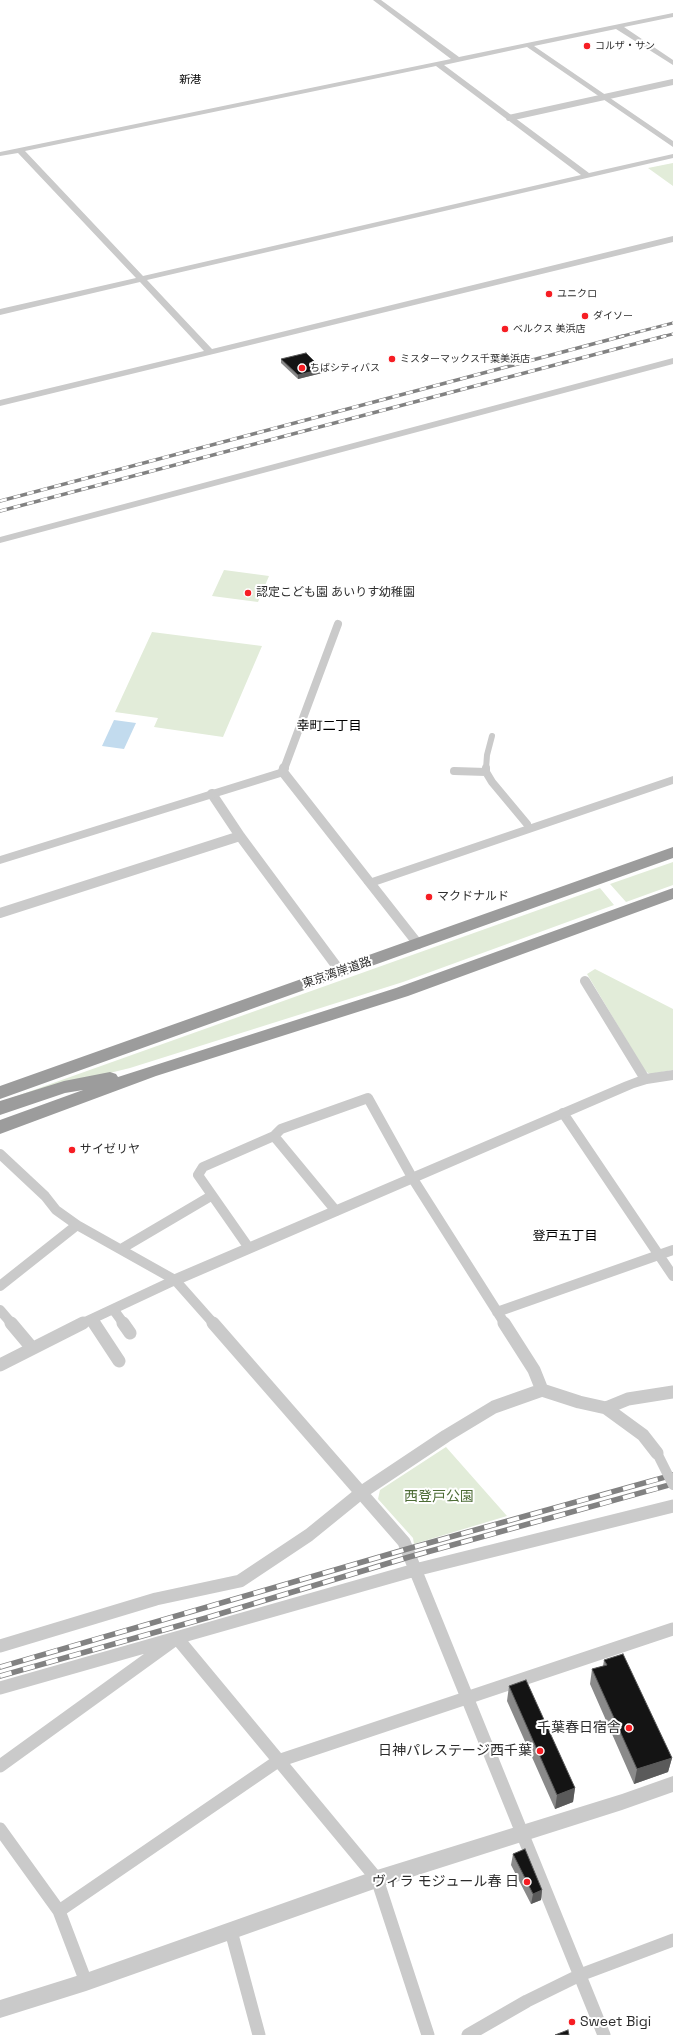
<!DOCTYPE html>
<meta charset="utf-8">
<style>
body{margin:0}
canvas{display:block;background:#fff}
</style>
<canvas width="673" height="2035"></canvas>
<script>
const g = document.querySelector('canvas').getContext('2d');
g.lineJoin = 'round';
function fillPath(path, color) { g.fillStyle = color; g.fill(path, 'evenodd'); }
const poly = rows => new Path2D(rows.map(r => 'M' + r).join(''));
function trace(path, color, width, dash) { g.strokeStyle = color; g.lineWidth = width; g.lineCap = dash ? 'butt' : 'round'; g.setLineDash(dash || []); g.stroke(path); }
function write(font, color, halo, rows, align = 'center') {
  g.font = font + ' "Space Grotesk","Noto Sans JP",sans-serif'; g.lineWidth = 4; g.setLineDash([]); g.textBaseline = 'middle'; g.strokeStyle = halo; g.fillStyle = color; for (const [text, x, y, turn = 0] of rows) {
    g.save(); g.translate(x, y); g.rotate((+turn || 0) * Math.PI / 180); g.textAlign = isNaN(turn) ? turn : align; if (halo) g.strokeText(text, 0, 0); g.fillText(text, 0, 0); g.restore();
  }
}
const green = poly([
 [673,163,673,186,648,168],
 [224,570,269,576,258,602,212,596],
 [152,632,262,646,223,737,154,727,158,718,115,712],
 [673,862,673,885,626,902,610,884],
 [600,888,614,905,403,982,130,1068,65,1084,0,1102],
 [595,969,673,1009,673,1070,650,1074,645,1071,587,974],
 [446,1447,507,1516,414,1544,413,1538,378,1499,380,1490]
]);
const water = poly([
 [114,720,136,723,124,749,102,746]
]);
const pedestrianFar1 = poly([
 [486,769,487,755,492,736]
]);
const pedestrian = poly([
 [486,768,486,772,492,782,527,824],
 [454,771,486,772]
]);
const minorFar3 = poly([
 [509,118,673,82]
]);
const minorFar2 = poly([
 [284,769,338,624]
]);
const minorFar1 = poly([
 [284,768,283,772,418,944],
 [212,794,240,836,340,971],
 [0,913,240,836],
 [585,981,645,1079],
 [563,1113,673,1276],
 [0,1154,45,1196,56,1210,77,1225,175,1280,214,1324],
 [336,1211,274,1136,281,1129,368,1098,413,1179,505,1324],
 [249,1248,198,1175,203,1167,274,1136],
 [121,1249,211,1196],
 [0,1286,77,1225],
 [113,1309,124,1324],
 [0,1310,12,1324],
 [497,1312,673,1250],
 [92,1319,95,1324],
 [81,1324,175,1280]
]);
const minor = poly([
 [11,1323,32,1348],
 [94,1323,119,1361],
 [123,1323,130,1333],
 [213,1323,404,1542,604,2035],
 [504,1323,534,1370,542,1390,579,1402,606,1408,643,1435,657,1453],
 [0,1365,83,1323],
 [606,1408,628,1399,673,1392],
 [0,1646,156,1599,240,1581,309,1535,362,1492,446,1436,494,1407,542,1390],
 [0,1688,415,1570,673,1506],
 [0,1766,177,1638,377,1879,428,2035],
 [0,1829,59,1911],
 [231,1931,259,2035],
 [86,1982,59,1911,278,1761,673,1629],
 [468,2035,527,2001,580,1975,673,1940]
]);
const tertiary = poly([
 [373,0,381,0,459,57,673,13,673,17,624,27,673,60,673,65,616,29,534,46,673,141,673,147,527,47,444,65,589,173,673,154,673,158,147,280,212,349,673,236,673,242,0,406,0,400,204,351,140,282,0,315,0,309,136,278,18,153,0,156,0,152,451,59,373,0],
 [436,66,581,175,143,276,25,151,436,66],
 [673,358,673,364,0,543,0,537,673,358],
 [283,768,289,772,287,775,0,864,0,856,283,768],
 [673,776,673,784,374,886,370,887,364,883,366,880,673,776],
 [673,1070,673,1080,647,1084,634,1088,180,1284,175,1286,170,1284,168,1280,170,1276,624,1082,645,1074,673,1070],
 [673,1776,673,1792,622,1810,377,1888,86,1991,0,2018,0,2000,86,1973,377,1870,622,1794,673,1776]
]);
const trunk = poly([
 [673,847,673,858,0,1099,0,1086,673,847],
 [673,888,673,899,408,996,156,1076,0,1134,0,1120,83,1090,65,1093,0,1115,0,1101,64,1081,110,1072,116,1074,118,1077,396,988,673,888]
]);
const railFar2 = poly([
 [619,337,673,323],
 [661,337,673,334]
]);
const railFar1 = poly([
 [0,501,623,336],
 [0,511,665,336]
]);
const rail = poly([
 [0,1667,407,1549,673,1475],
 [0,1676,206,1618,409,1557,673,1484]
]);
const pedestrianBridge = poly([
 [657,1453,673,1485]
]);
const wall = poly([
 [281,359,322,373,298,379,281,363],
 [604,1660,672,1758,668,1772,634,1784,590,1684,592,1669,603,1666],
 [509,1686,575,1788,573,1802,555,1809,507,1701],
 [513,1854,542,1890,541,1900,531,1904,511,1865]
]);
const shadedWall = poly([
 [322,369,322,373,298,379,298,375],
 [672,1758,668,1772,634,1784,637,1769],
 [575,1788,573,1802,555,1809,557,1795],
 [542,1890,541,1900,531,1904,533,1894]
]);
const building = poly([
 [306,353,322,369,298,375,281,359,306,353],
 [623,1654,672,1758,637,1769,592,1669,607,1665,604,1660,623,1654],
 [526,1680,575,1788,557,1795,509,1686,526,1680],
 [525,1849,542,1890,533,1894,513,1854,525,1849],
 [568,2030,569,2035,555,2035,568,2030]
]);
const markers = [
 [587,46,4,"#f61d23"],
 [549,294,4,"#f61d23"],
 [585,316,4,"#f61d23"],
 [505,329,4,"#f61d23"],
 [392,359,4,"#f61d23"],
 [302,368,4,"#f61d23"],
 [248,593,4,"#f61d23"],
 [429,897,4,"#f61d23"],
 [72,1150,4,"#f61d23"],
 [629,1728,4,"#f61d23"],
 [540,1751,4,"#f61d23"],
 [527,1882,4,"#f61d23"],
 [572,2022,4,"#f61d23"]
];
const farPoinames = [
 ["コルザ・サン",595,46],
 ["ユニクロ",557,294],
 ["ダイソー",593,316],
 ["ベルクス 美浜店",513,329],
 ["ミスターマックス千葉美浜店",400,359],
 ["ちばシティバス",310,368]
];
const farNeighbourhoodnames = [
 ["新港",190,80]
];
const poiNames = [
 ["認定こども園 あいりす幼稚園",256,593],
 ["マクドナルド",437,897],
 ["サイゼリヤ",80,1150]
];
const streetNames = [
 ["東京湾岸道路",337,973,-19]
];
const neighbourhoodNames = [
 ["幸町二丁目",329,726],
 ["登戸五丁目",565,1236]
];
const nearParknames = [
 ["西登戸公園",439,1497]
];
const nearPoinames = [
 ["千葉春日宿舎",621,1728],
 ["日神パレステージ西千葉",532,1751],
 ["ヴィラ モジュール春 日",519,1882],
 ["Sweet Bigi",580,2022,"left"]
];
fillPath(green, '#e2ecd9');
fillPath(water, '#c2dbee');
trace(pedestrianFar1, '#cacaca', 6);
trace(pedestrian, '#cacaca', 8);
trace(minorFar3, '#cacaca', 6);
trace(minorFar2, '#cacaca', 8);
trace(minorFar1, '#cacaca', 10);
trace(minor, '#cacaca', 13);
fillPath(tertiary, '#cacaca');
fillPath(trunk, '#9c9c9c');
trace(railFar2, '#828282', 3);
trace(railFar1, '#828282', 3.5);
trace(rail, '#828282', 5.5);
trace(railFar2, '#fff', 2, [5.5]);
trace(railFar1, '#fff', 2.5, [7]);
trace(rail, '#fff', 4, [12]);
trace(pedestrianBridge, '#cacaca', 10);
fillPath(wall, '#8a8a8a');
fillPath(shadedWall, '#5a5a5a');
fillPath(building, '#141414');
trace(building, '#5a5a5a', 1);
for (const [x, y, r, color] of markers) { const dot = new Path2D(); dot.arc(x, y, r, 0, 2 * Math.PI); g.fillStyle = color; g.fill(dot); trace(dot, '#fff', 1.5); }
write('10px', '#2d2d2d', '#fff', farPoinames, 'left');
write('11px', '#000', '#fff', farNeighbourhoodnames);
write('12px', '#2d2d2d', '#fff', poiNames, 'left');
write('12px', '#2d2d2d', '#fff', streetNames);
write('13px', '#000', '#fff', neighbourhoodNames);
write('14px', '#4d6c36', '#fff', nearParknames);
write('14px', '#2d2d2d', '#fff', nearPoinames, 'right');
</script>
